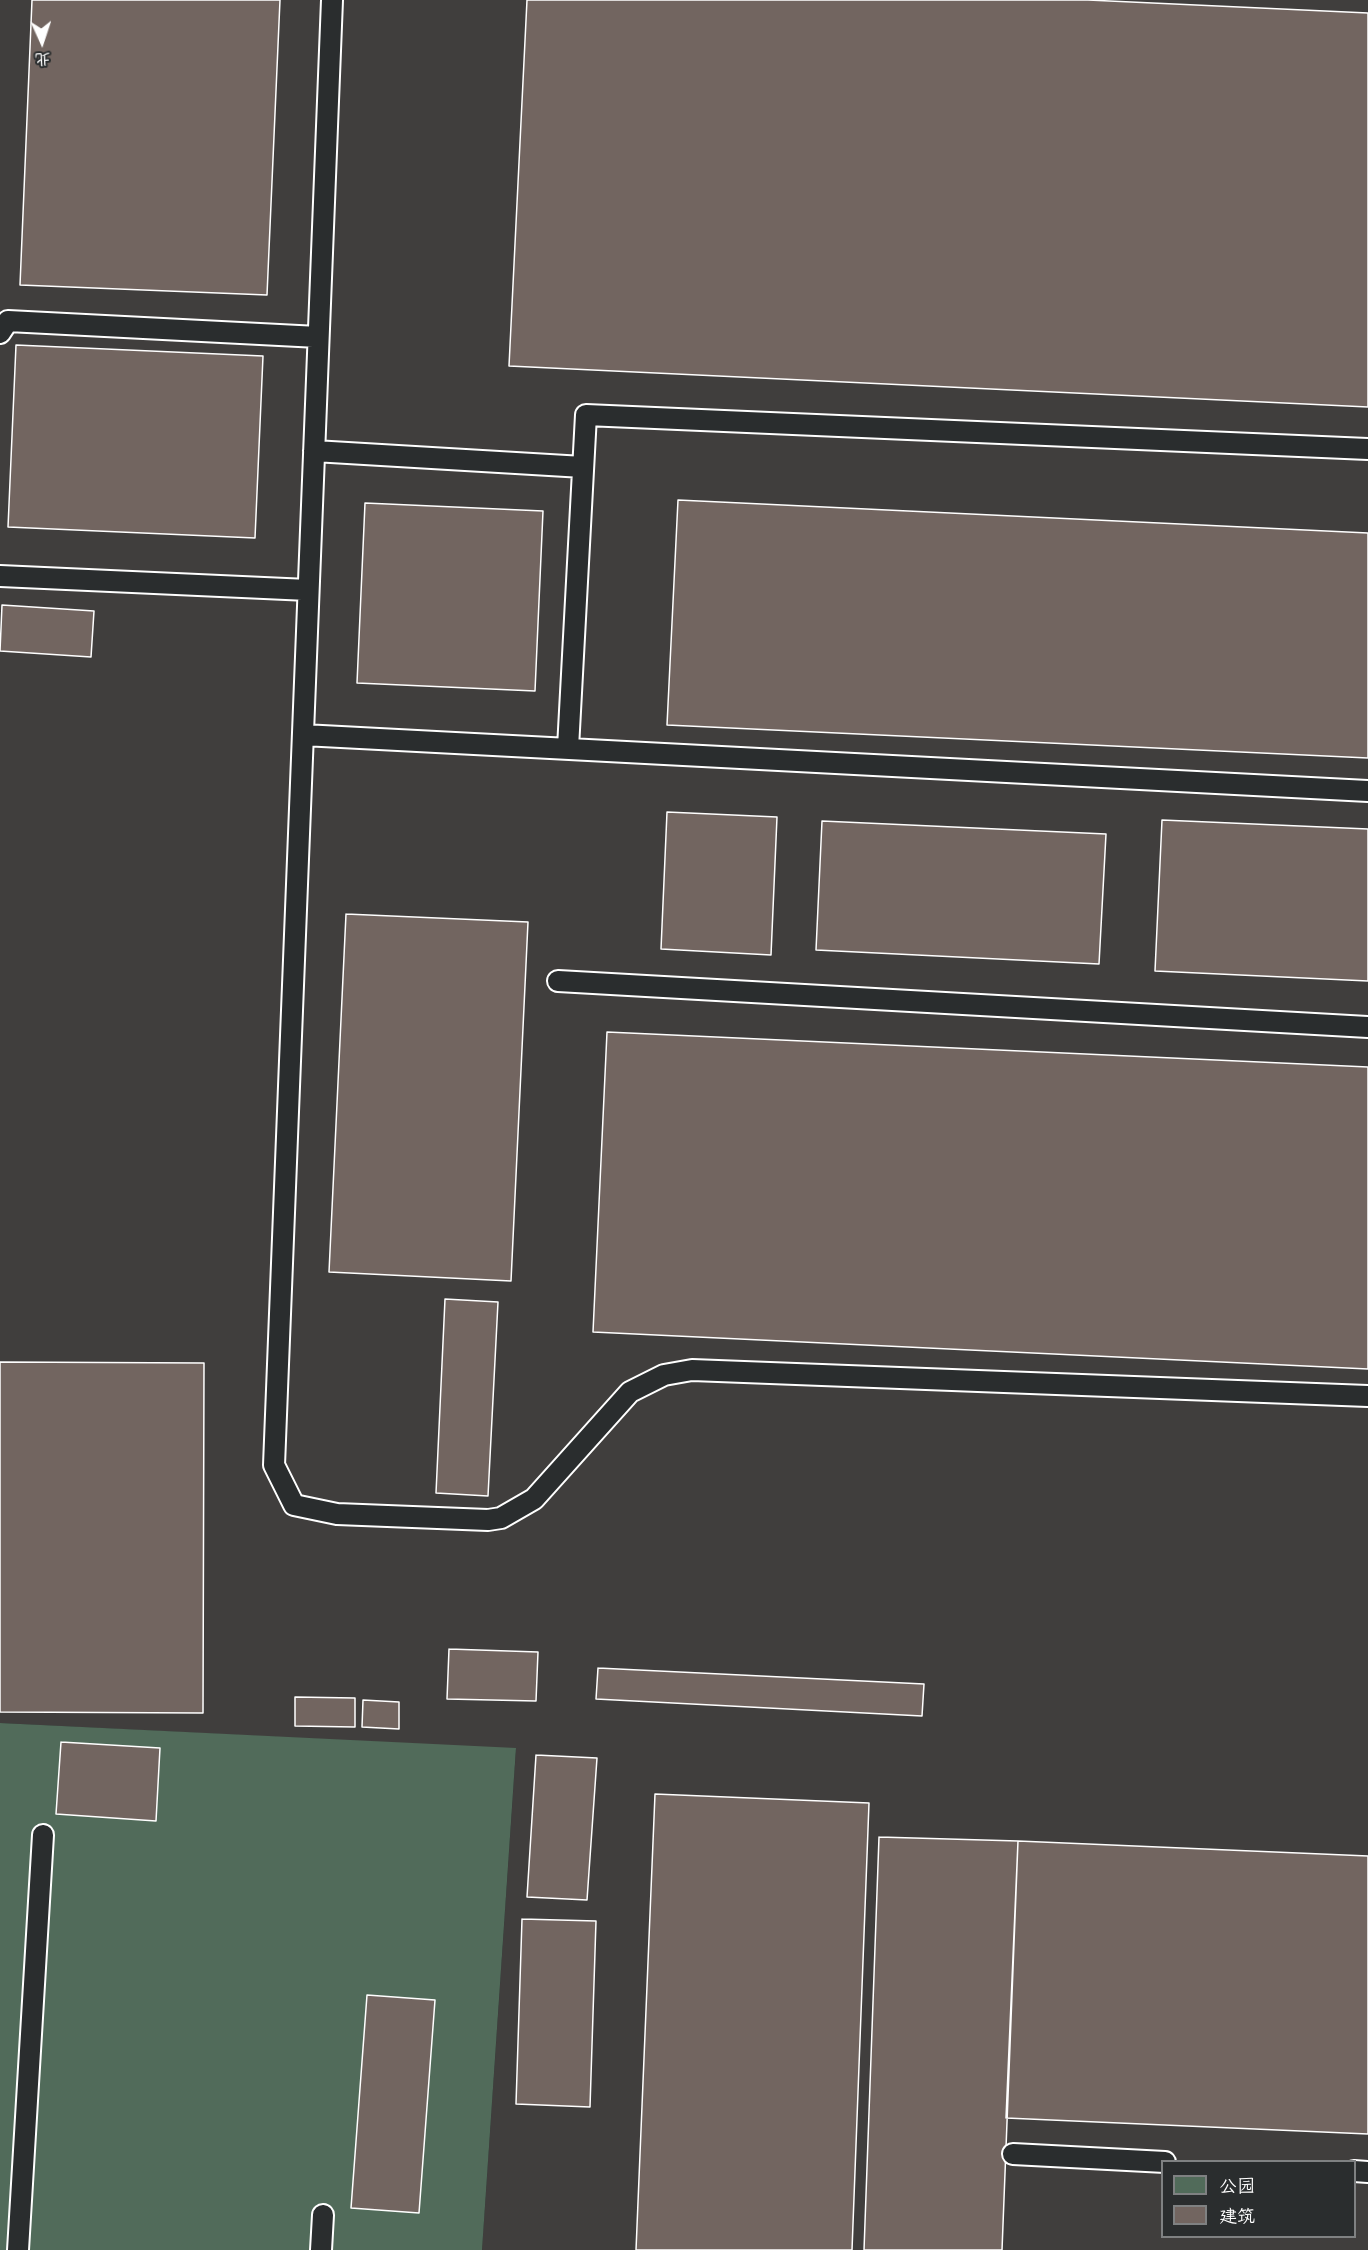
<!DOCTYPE html>
<meta charset="utf-8">
<style>
body{margin:0}
#map{position:relative;width:1368px;height:2250px;overflow:hidden;background:#2a2d2e;font-family:Delius,"LXGW WenKai TC",sans-serif}
canvas{display:block}
.legend{position:absolute;left:1161px;top:2160px;width:195px;height:78px;box-sizing:border-box;background:#2a2d2e;border:2px solid #7f8182;margin:0;padding:8px 10px;list-style:none;font-size:18px;color:#fff}
.legend li{display:flex;align-items:center;gap:12px;height:30px}
.legend b{width:30px;border:2px solid #7f8182}
.north{position:absolute;left:12px;top:12px;width:60px;height:60px;-webkit-text-stroke:4px #2a2d2e;paint-order:stroke;rotate:177deg;font-size:16px;font-weight:700;line-height:24px;text-align:center;color:#fff}
.north::after{content:'';display:block;margin:auto;width:21px;height:27px;background:#fff;clip-path:polygon(50% 0,100% 100%,50% 72%,0 100%)}
</style>
<div id="map">
<canvas width="1368" height="2250"></canvas>
<ul class="legend">
<li><b style="height:16px;background:#516b5a"></b>公园</li>
<li><b style="height:16px;background:#726560"></b>建筑</li>
</ul>
<div class="north">北</div>
</div>
<script>
const g = document.querySelector('canvas').getContext('2d');
g.lineJoin = 'round';
function fillPath(path, color) { g.fillStyle = color; g.fill(path, 'evenodd'); }
const poly = rows => new Path2D(rows.map(r => 'M' + r).join(''));
function trace(path, color, width, dash) { g.strokeStyle = color; g.lineWidth = width; g.lineCap = dash ? 'butt' : 'round'; g.setLineDash(dash || []); g.stroke(path); }
const built = poly([
 [0,0,1368,0,1368,2250,482,2250,516,1749,0,1723],
 [1162,2162,1354,2162,1354,2236,1162,2236]
]);
const green = poly([
 [0,1723,516,1748,482,2250,0,2250]
]);
const building = poly([
 [32,0,280,0,267,295,20,285,32,0],
 [527,0,1088,0,1368,13,1368,407,509,366,527,0],
 [16,345,263,356,255,538,8,527,16,345],
 [678,500,1368,533,1368,758,667,725,678,500],
 [365,503,543,511,535,691,357,683,365,503],
 [2,605,94,611,91,657,0,651,2,605],
 [667,812,777,817,771,955,661,949,667,812],
 [1162,820,1368,829,1368,981,1155,971,1162,820],
 [822,821,1106,834,1099,964,816,950,822,821],
 [346,914,528,922,511,1281,329,1272,346,914],
 [607,1032,1368,1067,1368,1369,593,1332,607,1032],
 [445,1299,498,1302,488,1496,436,1493,445,1299],
 [0,1362,204,1363,203,1713,0,1712,0,1362],
 [449,1649,538,1652,536,1701,447,1699,449,1649],
 [598,1668,924,1684,922,1716,596,1699,598,1668],
 [295,1697,355,1698,355,1727,295,1726,295,1697],
 [363,1700,399,1702,399,1729,362,1727,363,1700],
 [61,1742,160,1748,156,1821,56,1814,61,1742],
 [536,1755,597,1758,587,1900,527,1897,536,1755],
 [655,1794,869,1803,852,2250,636,2250,655,1794],
 [879,1837,1018,1841,1002,2250,864,2250,879,1837],
 [1018,1841,1368,1856,1368,2134,1006,2118,1018,1841],
 [522,1919,596,1921,590,2107,516,2104,522,1919],
 [367,1995,435,2000,419,2213,351,2208,367,1995]
]);
const lane = poly([
 [332,0,274,1465,294,1505,337,1514,488,1520,501,1518,534,1499,630,1392,664,1375,692,1370,1368,1396],
 [0,333,8,321,318,337],
 [314,451,583,467],
 [0,576,308,590],
 [303,735,1368,791],
 [568,748,586,415,1368,449],
 [558,981,1368,1027],
 [1013,2154,1165,2162],
 [1354,2171,1368,2172],
 [18,2250,43,1835],
 [321,2250,323,2215]
]);
fillPath(built, '#403e3d');
fillPath(green, '#516b5a');
fillPath(building, '#726560');
trace(building, '#fff', 1.5);
trace(lane, '#fff', 24);
trace(lane, '#2a2d2e', 20);
</script>
